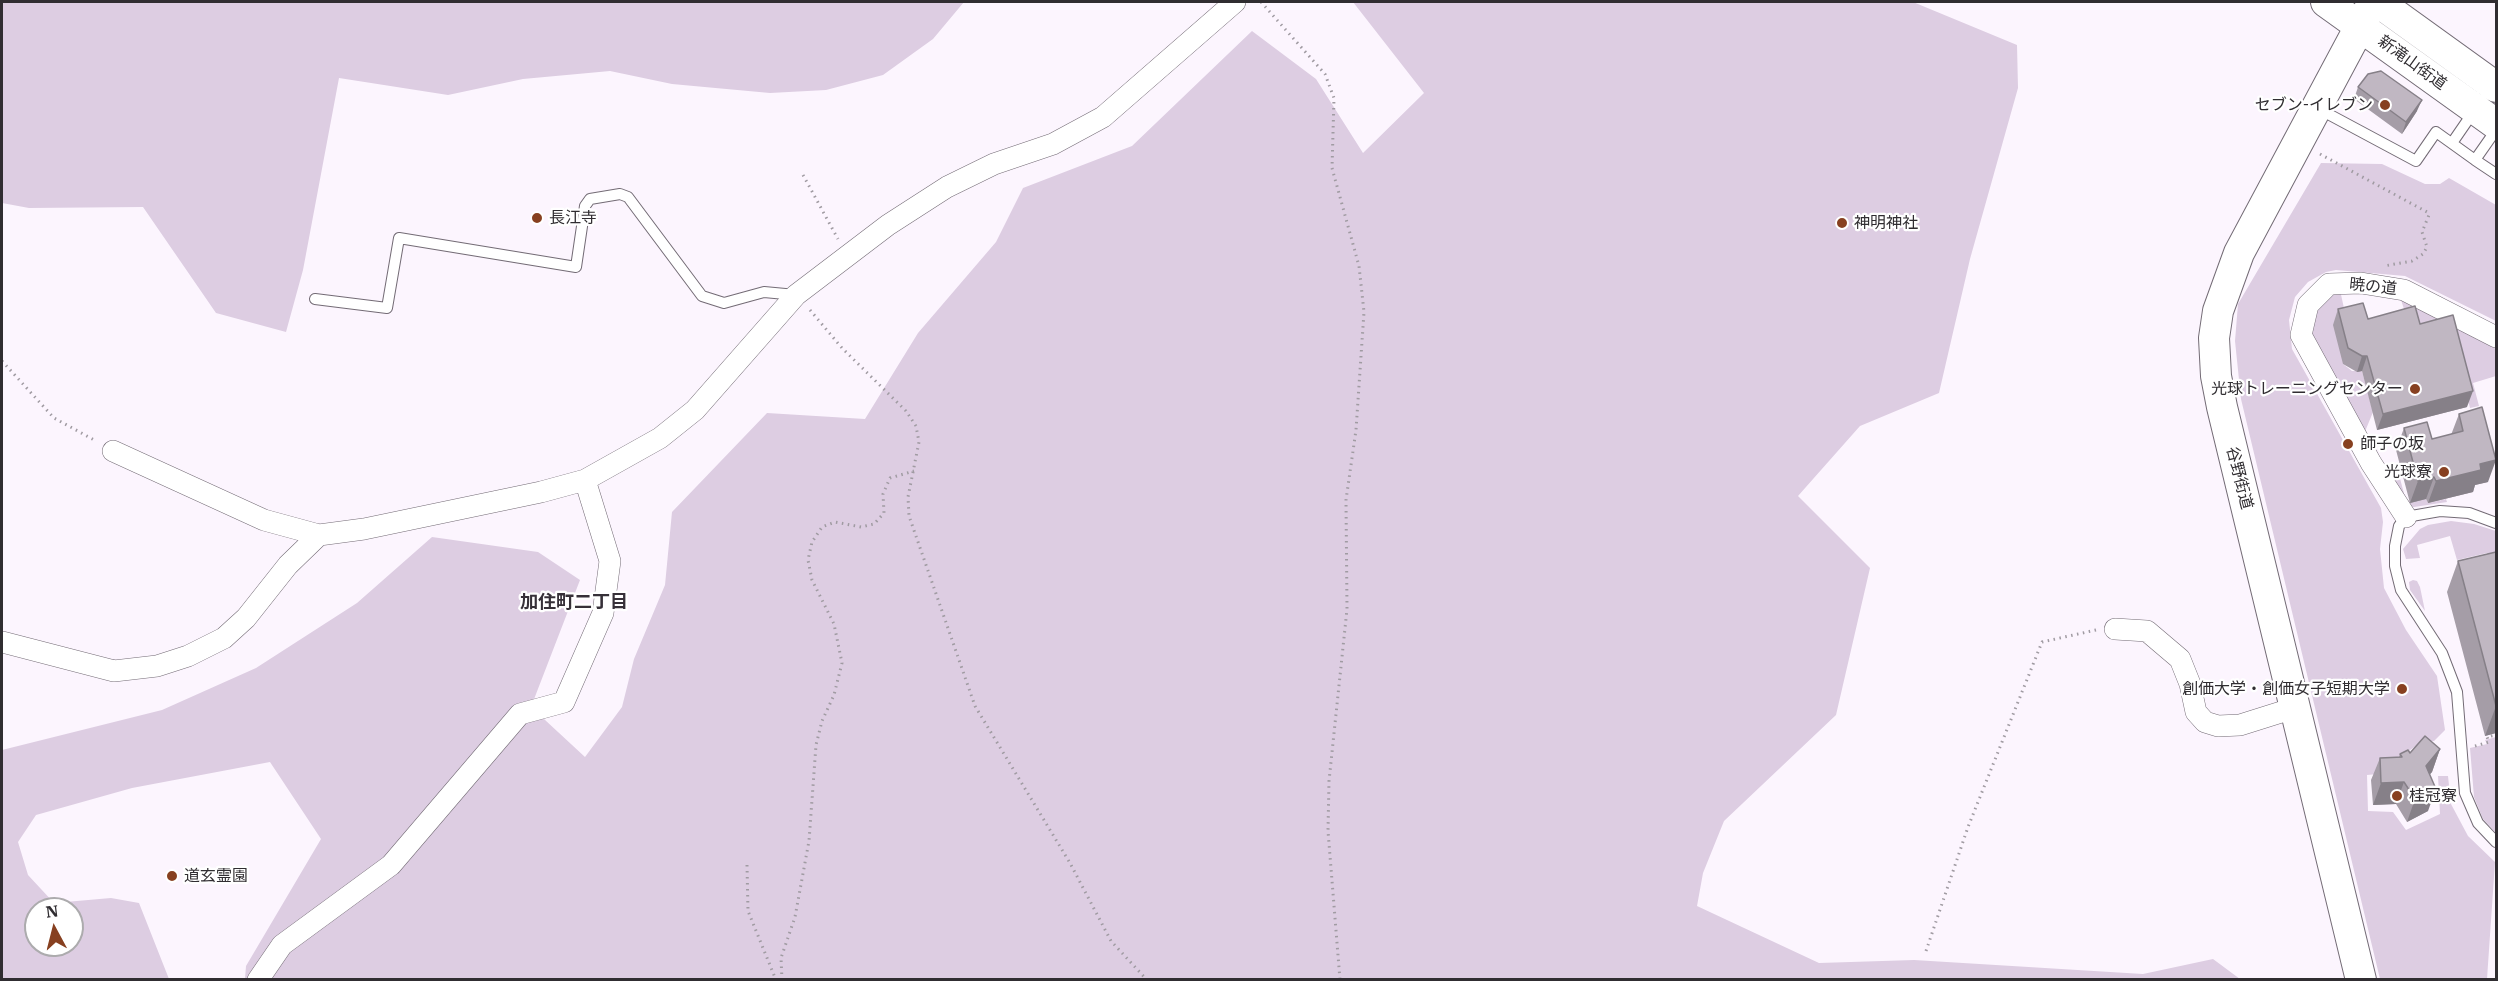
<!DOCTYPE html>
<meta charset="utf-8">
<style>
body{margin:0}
#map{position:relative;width:2498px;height:981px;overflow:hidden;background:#fcf5fe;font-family:"IBM Plex Serif",serif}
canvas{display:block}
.frame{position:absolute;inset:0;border:3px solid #302d31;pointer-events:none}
.north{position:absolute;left:24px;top:897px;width:60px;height:60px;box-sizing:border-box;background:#fff;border:2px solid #acabad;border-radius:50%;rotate:353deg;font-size:16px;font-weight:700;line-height:24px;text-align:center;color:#302d31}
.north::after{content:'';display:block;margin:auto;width:21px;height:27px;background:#874020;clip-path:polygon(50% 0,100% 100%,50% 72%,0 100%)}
</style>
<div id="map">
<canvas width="2498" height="981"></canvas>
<div class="frame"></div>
<div class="north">N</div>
</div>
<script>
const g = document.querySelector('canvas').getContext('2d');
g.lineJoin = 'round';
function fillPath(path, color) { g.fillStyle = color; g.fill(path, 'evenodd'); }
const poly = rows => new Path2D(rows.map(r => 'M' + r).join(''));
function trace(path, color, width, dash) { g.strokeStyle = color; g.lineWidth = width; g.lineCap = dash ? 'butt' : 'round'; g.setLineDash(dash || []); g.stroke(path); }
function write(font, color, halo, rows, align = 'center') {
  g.font = font + ' "IBM Plex Serif","Noto Sans JP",serif'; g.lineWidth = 4.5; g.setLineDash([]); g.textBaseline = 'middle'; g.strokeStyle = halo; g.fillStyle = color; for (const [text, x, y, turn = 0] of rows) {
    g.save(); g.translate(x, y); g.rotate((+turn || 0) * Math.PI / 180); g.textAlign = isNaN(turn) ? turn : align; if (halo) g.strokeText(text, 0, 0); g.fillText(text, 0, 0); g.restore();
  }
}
const green = poly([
 [2,2,964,2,933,39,883,75,826,90,770,93,672,84,610,71,523,79,448,95,339,78,303,270,286,332,216,313,143,207,29,208,2,203],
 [1353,2,1913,2,2017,45,2018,88,1970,259,1939,393,1860,426,1798,496,1870,568,1836,715,1724,821,1703,873,1697,906,1819,963,1914,960,2143,974,2213,959,2240,979,245,979,246,966,321,839,270,762,132,788,36,815,18,842,28,875,54,903,111,898,139,903,169,979,2,979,2,750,162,710,256,668,357,603,432,537,538,552,580,580,531,707,585,757,622,707,634,659,665,585,672,512,767,413,865,419,918,333,996,242,1023,188,1132,146,1252,31,1316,79,1363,153,1424,93],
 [36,909,72,909,72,945,36,945],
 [2321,163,2382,164,2425,184,2440,184,2449,178,2496,205,2496,321,2405,276,2336,270,2326,272,2308,282,2295,297,2289,320,2292,349,2381,508,2383,522,2380,549,2384,588,2406,630,2437,676,2445,730,2434,741,2420,743,2410,750,2389,773,2367,775,2368,811,2393,812,2406,830,2440,814,2438,776,2448,776,2451,804,2468,836,2495,862,2487,979,2380,979,2241,399,2235,341,2238,304],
 [2340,290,2347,322,2343,364,2352,371,2362,371,2373,412,2364,434,2310,337,2316,306],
 [2400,297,2496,349,2496,376,2473,383,2479,406,2470,408,2450,331,2414,339],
 [2398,471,2406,501,2426,499,2428,503,2446,499,2447,502,2414,507,2407,506,2388,476],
 [2451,521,2474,524,2496,531,2496,564,2491,565,2487,553,2457,560,2450,536,2417,545,2420,558,2406,559,2403,549,2420,529,2428,525],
 [2413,580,2417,581,2420,587,2425,611,2410,590,2409,582],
 [2496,737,2496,833,2483,819,2474,797,2470,748,2487,744,2485,740]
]);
const path = poly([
 [1261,2,1325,74,1334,98,1332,168,1359,266,1364,312,1356,430,1346,500,1347,609,1329,781,1328,831,1340,980],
 [2320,154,2427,212,2429,215,2422,232,2427,247,2423,254,2412,261,2384,266],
 [803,175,838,239],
 [810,310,842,348,906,411,916,426,919,442,908,497,909,516,975,706,1070,863,1111,941,1147,980],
 [2,361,54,418,96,441],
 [2475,746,2489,742,2487,737,2496,735],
 [747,865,748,911,776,980],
 [1926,951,1968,827,2042,642,2096,630],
 [782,980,781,958,795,917,809,841,816,745,822,721,834,695,842,663,834,624,812,580,808,560,812,542,822,527,835,522,861,527,874,524,884,513,883,494,890,478,914,471]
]);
const lane = poly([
 [2317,108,2416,161,2436,132,2475,160],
 [2496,130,2475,160,2496,174],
 [2452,143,2474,111],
 [315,299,387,308,399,238,576,267,585,206,590,199,620,194,628,197,702,296,724,303,764,292,796,295],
 [2496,523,2469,513,2440,511,2406,517,2399,526,2395,546,2395,566,2401,590,2442,653,2457,692,2465,793,2478,823,2496,842]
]);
const street = poly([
 [113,451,264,520,319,535,364,529,541,492,585,480,660,438,695,410,796,295,888,225,947,187,994,164,1053,144,1103,117,1235,2],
 [2406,517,2371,463,2301,335,2308,305,2329,284,2361,283,2404,290,2496,337],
 [2115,629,2147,631,2180,659,2190,684,2196,712,2205,722,2218,726,2240,725,2294,708],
 [2,642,114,671,157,666,188,656,224,638,246,618,288,565,319,535],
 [258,980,282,945,391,865,520,714,564,702,603,613,610,561,585,480]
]);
const secondary = poly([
 [2326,2,2496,124],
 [2378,2,2496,87],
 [2361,980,2222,407,2216,376,2214,338,2218,311,2239,253,2373,2]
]);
const wall = poly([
 [2358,87,2417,111,2402,134,2354,99],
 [2338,309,2368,319,2420,324,2467,407,2377,430,2362,371,2357,372,2343,364,2333,325],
 [2459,414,2488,482,2475,485,2473,492,2428,503,2426,499,2410,503,2396,450,2404,428,2432,439,2451,435],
 [2496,552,2496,733,2485,736,2447,592,2458,561],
 [2440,749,2432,772,2430,774,2428,811,2407,822,2396,804,2373,805,2371,780,2380,758,2399,757,2400,754]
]);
const shadedWall = poly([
 [2422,100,2417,111,2402,134,2406,122],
 [2362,356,2367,356,2362,371,2357,372],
 [2473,391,2467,407,2377,430,2383,414],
 [2496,460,2488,482,2475,485,2473,492,2428,503,2436,481,2480,464],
 [2434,477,2426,499,2410,503,2418,481],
 [2496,706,2496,733,2485,736],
 [2440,749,2432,772,2418,788,2426,766],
 [2404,782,2396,804,2373,805,2381,783],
 [2436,789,2428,811,2407,822,2415,799]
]);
const building = poly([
 [2381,71,2422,100,2406,122,2358,87,2368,74,2381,71],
 [2363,303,2368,319,2415,306,2420,324,2453,315,2473,391,2383,414,2367,356,2362,356,2348,348,2338,309,2363,303],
 [2482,407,2496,460,2480,464,2481,470,2436,481,2434,477,2418,481,2404,428,2427,422,2432,439,2463,431,2459,414,2482,407],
 [2496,552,2496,706,2458,561,2496,552],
 [2425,736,2440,749,2426,766,2436,789,2415,799,2404,782,2381,783,2380,758,2402,757,2400,754,2408,750,2410,753,2425,736]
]);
const markers = [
 [2385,105,6,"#874020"],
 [537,218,6,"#874020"],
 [1842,223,6,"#874020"],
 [2415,389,6,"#874020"],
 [2348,444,6,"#874020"],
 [2444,472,6,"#874020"],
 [2402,689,6,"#874020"],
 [2397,796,6,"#874020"],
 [172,876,6,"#874020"]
];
const streetNames = [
 ["新滝山街道",2412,63,36],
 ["暁の道",2373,287,6],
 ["谷野街道",2239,478,76]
];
const poiNames = [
 ["セブン-イレブン",2373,105,"right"],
 ["長江寺",549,218],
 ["神明神社",1854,223],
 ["光球トレーニングセンター",2403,389,"right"],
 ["師子の坂",2360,444],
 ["光球寮",2432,472,"right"],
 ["創価大学・創価女子短期大学",2390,689,"right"],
 ["桂冠寮",2409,796],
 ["道玄霊園",184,876]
];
const neighbourhoodNames = [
 ["加住町二丁目",574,603]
];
fillPath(green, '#ddcde2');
trace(lane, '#736b75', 12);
trace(street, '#736b75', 22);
trace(secondary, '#736b75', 32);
trace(path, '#a09ba2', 3, [1.5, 4.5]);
trace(lane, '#fff', 10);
trace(street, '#fff', 21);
trace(secondary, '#fff', 30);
fillPath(wall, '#a59da7');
fillPath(shadedWall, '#868088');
fillPath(building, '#c0b7c2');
trace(building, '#868088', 1.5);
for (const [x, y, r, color] of markers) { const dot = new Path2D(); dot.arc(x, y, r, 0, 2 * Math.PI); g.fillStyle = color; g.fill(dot); trace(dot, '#fff', 2); }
write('16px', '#302d31', '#fff', streetNames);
write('16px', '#302d31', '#fff', poiNames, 'left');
write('bold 18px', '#363038', '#fff', neighbourhoodNames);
</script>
